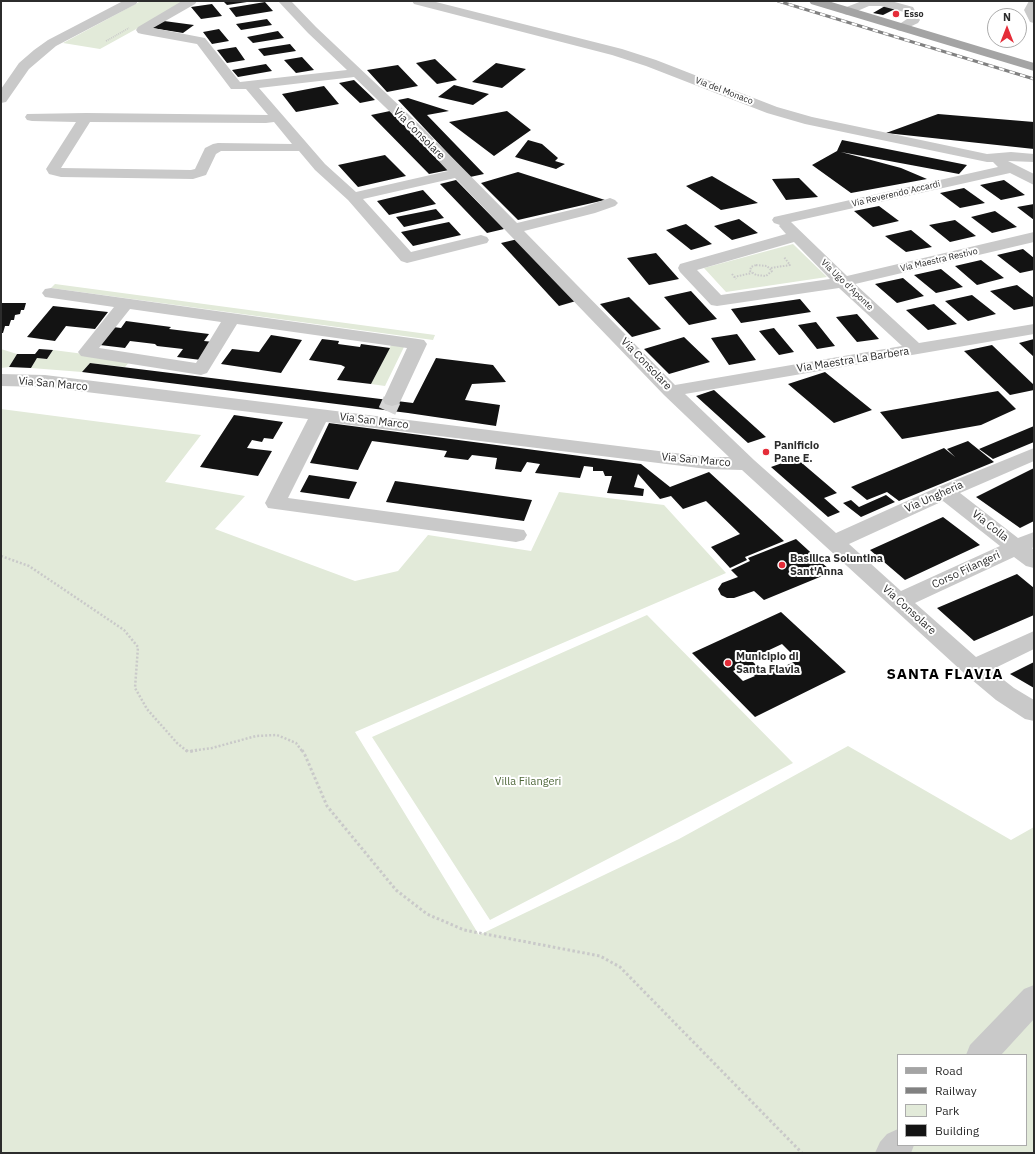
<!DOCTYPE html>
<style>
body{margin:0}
#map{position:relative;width:1035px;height:1154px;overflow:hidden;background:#fff;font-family:"IBM Plex Sans",sans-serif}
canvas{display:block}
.frame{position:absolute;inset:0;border:2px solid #2c2c2c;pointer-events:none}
.legend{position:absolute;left:897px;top:1054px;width:130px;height:92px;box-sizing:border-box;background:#fff;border:1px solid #ababab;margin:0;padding:5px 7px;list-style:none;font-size:12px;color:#2c2c2c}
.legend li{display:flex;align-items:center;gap:8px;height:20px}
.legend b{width:20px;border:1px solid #ababab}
.north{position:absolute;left:987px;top:8px;width:40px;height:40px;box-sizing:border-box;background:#fff;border:1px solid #ababab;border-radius:50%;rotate:0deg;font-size:11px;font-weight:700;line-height:16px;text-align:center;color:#2c2c2c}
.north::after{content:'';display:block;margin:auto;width:14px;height:18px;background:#e52d39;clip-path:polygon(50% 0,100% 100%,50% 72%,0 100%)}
</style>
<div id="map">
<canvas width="1035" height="1154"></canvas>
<div class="frame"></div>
<ul class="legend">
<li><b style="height:5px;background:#a4a4a4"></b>Road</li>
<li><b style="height:5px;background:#818181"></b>Railway</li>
<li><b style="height:11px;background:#e2ead9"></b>Park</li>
<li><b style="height:11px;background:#131313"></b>Building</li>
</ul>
<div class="north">N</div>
</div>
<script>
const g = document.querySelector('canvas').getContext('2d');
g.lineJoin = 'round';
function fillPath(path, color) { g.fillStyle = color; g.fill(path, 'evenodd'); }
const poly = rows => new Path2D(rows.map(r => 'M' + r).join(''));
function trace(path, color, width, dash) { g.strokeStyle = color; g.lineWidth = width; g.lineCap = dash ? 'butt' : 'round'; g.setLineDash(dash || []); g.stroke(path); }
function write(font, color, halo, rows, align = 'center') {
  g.font = font + ' "IBM Plex Sans",sans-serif'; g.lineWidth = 4; g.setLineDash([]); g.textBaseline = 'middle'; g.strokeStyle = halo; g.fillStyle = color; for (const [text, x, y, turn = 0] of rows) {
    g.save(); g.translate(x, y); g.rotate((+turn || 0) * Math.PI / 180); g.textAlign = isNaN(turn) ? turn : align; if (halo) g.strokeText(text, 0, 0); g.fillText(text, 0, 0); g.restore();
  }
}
const green = poly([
 [141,1,187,1,100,49,63,43],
 [793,244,827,277,726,292,704,268],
 [55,284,435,335,433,340,51,288],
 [391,345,404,347,385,386,371,384],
 [1,349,17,354,9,367,1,368],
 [53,350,131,360,125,367,90,363,82,372,31,368,37,358,47,359],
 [1,409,201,435,165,482,245,496,215,529,355,581,398,571,428,535,531,551,559,492,664,505,726,573,355,732,479,935,679,839,848,746,1011,840,1034,827,1034,1153,1,1153],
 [898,1055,1026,1055,1026,1145,898,1145],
 [647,615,793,763,490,920,372,737]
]);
const building = poly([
 [223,1,246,1,247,2,227,5],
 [265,2,273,11,236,17,229,8],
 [212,4,222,16,201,19,191,7],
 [885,6,895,9,883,15,873,13],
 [267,19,272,25,241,30,236,24],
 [164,21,194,25,183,33,152,28],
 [219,29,229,41,212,44,203,32],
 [278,31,284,38,253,43,247,37],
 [290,44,296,51,264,56,258,49],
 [236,47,245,60,227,63,217,50],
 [302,57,314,70,296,73,284,60],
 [435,59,457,80,437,84,416,63],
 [496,63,526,69,502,88,472,82],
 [266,64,272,71,238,77,232,70],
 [398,65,418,86,387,92,367,70],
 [354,80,375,100,360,103,339,83],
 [454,85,489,94,473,105,438,97],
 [324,86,339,104,296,112,282,94],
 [408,98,449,111,427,115,484,174,470,177,398,100],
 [390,111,449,170,429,174,371,115],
 [507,111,531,130,494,156,449,122],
 [938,114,1034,122,1034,149,886,133],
 [528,140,542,144,558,158,555,161,565,164,556,169,515,157],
 [842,140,967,165,959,174,841,152,901,168,927,179,851,193,812,165,837,151],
 [385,155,406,176,358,187,338,165],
 [518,172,605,200,518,220,481,183],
 [712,176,758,203,721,210,686,186],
 [799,178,818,197,786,200,772,179],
 [456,180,504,229,487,233,440,184],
 [1004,180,1025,195,1001,200,980,185],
 [964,188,985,203,960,208,940,193],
 [423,190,436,204,389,215,377,201],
 [1034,204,1034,220,1017,207],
 [879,206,899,221,873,227,854,211],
 [436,209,444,218,404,227,396,217],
 [995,211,1017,227,992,233,971,217],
 [739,219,758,233,732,240,714,226],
 [955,220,976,236,950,242,929,225],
 [449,222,461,235,413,246,401,232],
 [686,224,712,244,691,250,666,230],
 [911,230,932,247,906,252,885,236],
 [518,239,576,301,559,306,501,243],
 [1023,249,1034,258,1034,270,1020,273,997,255],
 [656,253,679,279,649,285,627,258],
 [981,260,1004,278,977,285,955,266],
 [941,269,963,287,936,293,914,275],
 [903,278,924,296,897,303,875,284],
 [1017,285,1034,298,1034,306,1014,310,990,291],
 [691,291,717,319,689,325,664,297],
 [972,295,996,314,968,321,945,301],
 [629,297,661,329,632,337,600,304],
 [800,299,811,312,741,323,731,309],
 [1,303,26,303,24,310,21,310,20,314,15,315,14,320,11,320,9,326,5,326,3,333,1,333],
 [934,304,957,324,928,330,906,310],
 [53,306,108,312,95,329,66,326,55,341,27,337],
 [857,314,879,339,857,342,836,317],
 [126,321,171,327,169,329,209,334,204,341,214,342,201,360,177,357,183,349,157,346,155,344,130,341,125,348,100,345,113,327,121,328],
 [816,322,835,346,817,349,798,325],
 [774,328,794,352,779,355,759,331],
 [737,334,756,360,729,365,711,338],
 [271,335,302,340,281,373,221,364,232,349,259,352],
 [684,337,710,362,669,374,644,349],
 [322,339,339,341,338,344,360,347,361,344,390,348,371,384,337,380,345,367,341,365,309,360],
 [1034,339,1034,357,1019,343],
 [992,345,1034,385,1034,390,1010,395,964,351],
 [39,349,53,350,47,359,37,358,31,368,9,367,17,354,35,354],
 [436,358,493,365,506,382,472,384,465,400,500,405,496,426,408,413,82,372,90,363,413,403],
 [825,372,872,410,834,423,788,384],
 [714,390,766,437,748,443,696,396],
 [998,391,1016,409,981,425,902,439,880,412],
 [234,415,283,422,273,439,264,438,262,442,252,440,247,448,272,451,258,476,200,467],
 [329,423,641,464,670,487,709,472,784,541,745,557,747,560,730,568,711,547,740,534,706,501,683,509,671,496,660,499,638,474,634,487,644,489,643,496,607,493,612,476,605,476,603,471,593,471,593,467,584,466,580,478,535,473,540,464,527,462,521,472,495,469,497,458,472,455,468,460,444,457,447,451,372,441,358,470,310,463],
 [1034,426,1034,442,993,459,979,449],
 [968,441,994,462,899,501,887,492,867,500,851,487,944,448,955,457,947,449],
 [796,458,837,493,824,498,840,512,828,517,771,467],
 [1034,468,1034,521,1020,528,976,497],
 [309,475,357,482,349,499,300,492],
 [395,481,532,500,524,521,386,502],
 [886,495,895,502,861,517,843,503,851,500,859,507],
 [943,517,980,545,905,580,870,550],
 [796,539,832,572,764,600,754,591,734,598,727,598,721,595,718,589,722,583,738,577,731,570,750,561,748,558],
 [1017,574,1034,588,1034,615,974,641,937,608],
 [781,612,846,672,755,717,692,653],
 [782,644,798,660,766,675,750,659],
 [744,666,755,676,743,681,733,671],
 [1034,662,1034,688,1010,674]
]);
const minorTunnel = poly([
 [387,411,392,400]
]);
const pathFar3 = poly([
 [106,41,129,28]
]);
const pathFar2 = poly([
 [756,265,767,266,772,271,766,276,756,275,750,271,751,267,756,265],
 [771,268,790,265,784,257],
 [732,274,736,279],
 [734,277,752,273]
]);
const pathFar1 = poly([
 [1,556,29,566,124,630,138,647,135,688,147,709,177,743,187,751],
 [191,751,212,748,256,736,277,735,296,743,302,751]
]);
const path = poly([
 [186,750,188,752,197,750],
 [302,750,305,755,327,806,396,890,427,914,464,930,600,956,620,967,802,1153]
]);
const minor = poly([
 [123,1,138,1,136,4,56,46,29,69,6,102,1,103,1,89,19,63,34,50,48,40,123,1],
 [182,1,197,1,195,4,153,28,205,38,240,82,347,70,308,33,278,1,291,1,316,27,424,129,517,223,583,207,610,198,615,200,618,203,615,206,595,213,524,231,675,385,902,346,839,288,717,306,711,305,680,272,678,268,680,264,786,234,779,226,780,225,774,223,772,220,774,217,998,167,993,162,987,162,805,124,767,113,646,66,612,55,414,4,412,1,432,1,622,49,656,60,777,107,812,117,987,154,1011,152,1034,154,1034,162,1008,161,1034,174,1034,185,1010,173,791,222,847,276,1034,232,1034,242,855,284,919,343,1034,324,1034,334,685,394,754,460,836,533,938,487,1034,448,1034,461,960,493,1018,538,1034,532,1034,547,1032,548,1034,550,1034,568,1026,566,1014,557,915,603,976,657,1034,631,1034,649,991,670,1014,688,1034,700,1034,721,1025,719,996,700,965,674,742,470,707,469,326,422,288,498,524,530,527,535,524,540,516,542,268,508,265,503,308,419,45,387,1,386,1,374,45,375,707,457,729,457,664,395,455,178,363,199,411,252,481,235,487,237,489,240,487,243,407,263,401,261,348,200,315,170,299,151,221,151,216,154,206,175,193,179,61,177,49,174,46,169,76,122,32,121,27,120,25,117,27,114,86,113,268,115,246,89,231,89,197,44,142,34,138,33,136,30,138,27,182,1],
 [354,77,414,135,448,171,356,192,325,164,259,88,354,77],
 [90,122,266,123,274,122,292,144,218,143,213,144,205,148,195,169,191,170,61,168,90,122],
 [794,242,830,279,721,295,697,270,794,242],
 [943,501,1000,546,901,591,849,544,943,501],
 [862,1,891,1,913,7,920,20,918,23,901,31,897,30,895,27,907,19,904,12,881,6,869,6,848,15,844,14,842,11,844,8,862,1],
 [1029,1,1034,1,1034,23,1030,22,1024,10,1029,1],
 [51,288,418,339,424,340,427,344,401,400,399,404,392,406,385,404,383,400,407,348,237,324,207,373,201,375,87,357,81,356,78,352,114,307,45,297,42,293,45,289,51,288],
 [130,309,221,322,196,363,99,348,130,309],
 [1034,985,1034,1019,1001,1055,966,1055,970,1045,1024,989,1034,985],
 [898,1129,898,1145,914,1145,911,1153,875,1153,880,1142,887,1134,898,1129]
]);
const major = poly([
 [809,1,828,1,1034,63,1034,71,811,4,809,1]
]);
const rail = poly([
 [778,1,1034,79]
]);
const markers = [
 [896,14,4,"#e52d39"],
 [766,452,4,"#e52d39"],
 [782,565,4,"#e52d39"],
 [728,663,4,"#e52d39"]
];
const farPoinames = [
 ["Esso",904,14]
];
const farStreetnames = [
 ["Via del Monaco",724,91,21],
 ["Via Reverendo Accardi",896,194,-13],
 ["Via Maestra Restivo",939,260,-13],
 ["Via Ugo d'Aponte",847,285,44]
];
const streetNames = [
 ["Via Consolare",419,134,45],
 ["Via Maestra La Barbera",853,360,-9],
 ["Via Consolare",646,364,46],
 ["Via San Marco",53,384,5],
 ["Via San Marco",374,421,7],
 ["Via San Marco",696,460,5],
 ["Via Ungheria",934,497,-24],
 ["Via Colla",990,526,38],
 ["Corso Filangeri",966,570,-25],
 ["Via Consolare",909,610,42]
];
const poiNames = [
 ["Panificio",774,446],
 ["Pane E.",774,459],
 ["Basilica Soluntina",790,559],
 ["Sant'Anna",790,572],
 ["Municipio di",736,657],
 ["Santa Flavia",736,670]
];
const parkNames = [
 ["Villa Filangeri",528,782]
];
const districtNames = [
 ["SANTA FLAVIA",945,675]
];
fillPath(green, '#e2ead9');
fillPath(building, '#131313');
trace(minorTunnel, '#d5d5d5', 18, [18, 8]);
trace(pathFar3, '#c9c9c9', 1.5, [1, 1]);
trace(pathFar2, '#c9c9c9', 2, [1.5, 1.5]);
trace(pathFar1, '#c9c9c9', 2.5, [2, 2]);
trace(path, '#c9c9c9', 3, [2.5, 2.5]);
fillPath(minor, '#c9c9c9');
fillPath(major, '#a4a4a4');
trace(rail, '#818181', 3);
trace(rail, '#fff', 2, [5.5]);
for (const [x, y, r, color] of markers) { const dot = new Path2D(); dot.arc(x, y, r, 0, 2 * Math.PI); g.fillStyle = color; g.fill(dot); trace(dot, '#fff', 1.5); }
write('bold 9px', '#2c2c2c', '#fff', farPoinames, 'left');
write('9px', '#2c2c2c', '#fff', farStreetnames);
write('11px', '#2c2c2c', '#fff', streetNames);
write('bold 11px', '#2c2c2c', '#fff', poiNames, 'left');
write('11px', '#4f683a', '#fff', parkNames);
g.letterSpacing = '1px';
write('bold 15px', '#000', '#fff', districtNames);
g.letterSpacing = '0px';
</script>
